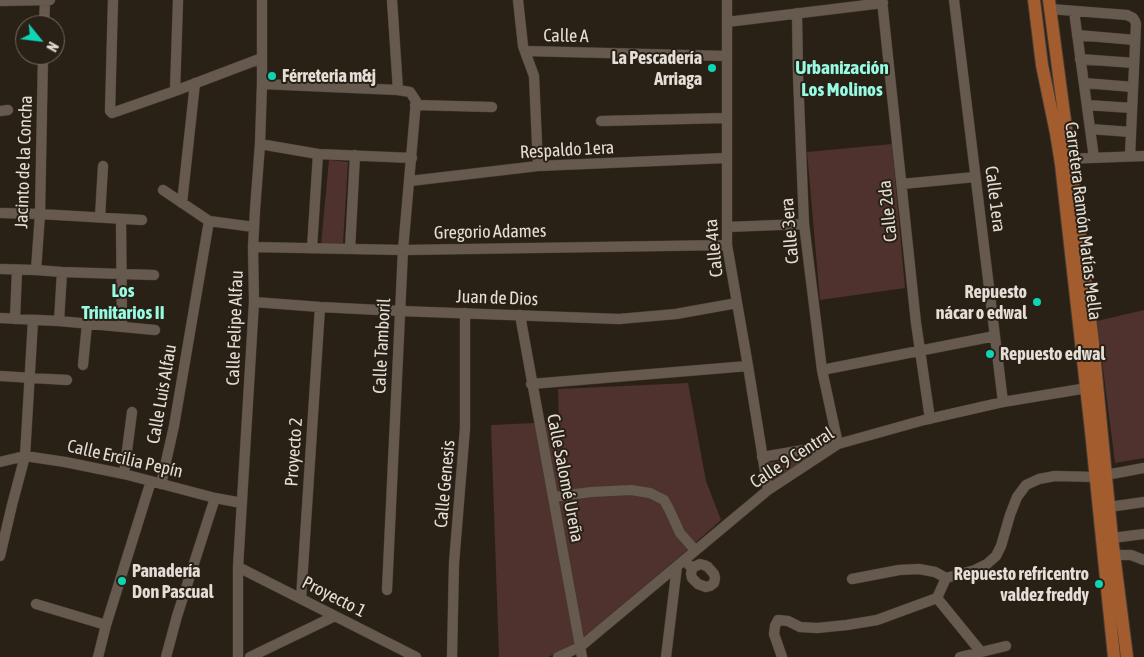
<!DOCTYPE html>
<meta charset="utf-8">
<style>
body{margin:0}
#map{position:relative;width:1144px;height:657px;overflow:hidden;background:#292016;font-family:"Asap Condensed",sans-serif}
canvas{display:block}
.north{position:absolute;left:15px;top:15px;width:50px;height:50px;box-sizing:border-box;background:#292016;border:1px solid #746c63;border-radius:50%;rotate:119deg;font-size:14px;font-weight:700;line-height:20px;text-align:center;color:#e4ded7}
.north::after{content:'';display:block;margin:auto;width:18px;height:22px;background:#0dd5b5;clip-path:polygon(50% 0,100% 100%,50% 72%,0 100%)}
</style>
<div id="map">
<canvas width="1144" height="657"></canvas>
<div class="north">N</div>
</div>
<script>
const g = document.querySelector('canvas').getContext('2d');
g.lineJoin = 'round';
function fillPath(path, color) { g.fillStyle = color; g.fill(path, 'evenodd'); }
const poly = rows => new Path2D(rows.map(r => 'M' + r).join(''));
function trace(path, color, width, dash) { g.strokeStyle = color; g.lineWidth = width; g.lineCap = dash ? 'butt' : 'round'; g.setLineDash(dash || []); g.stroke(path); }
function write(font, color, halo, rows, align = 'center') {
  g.font = font + ' "Asap Condensed",sans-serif'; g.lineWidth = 4; g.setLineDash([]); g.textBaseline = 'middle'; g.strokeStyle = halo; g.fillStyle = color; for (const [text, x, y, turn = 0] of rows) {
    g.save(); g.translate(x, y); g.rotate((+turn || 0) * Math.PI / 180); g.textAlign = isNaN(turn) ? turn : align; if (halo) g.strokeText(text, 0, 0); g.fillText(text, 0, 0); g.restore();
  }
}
const green = poly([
 [892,144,905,288,820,300,807,152],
 [329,160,348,162,343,243,321,245],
 [1144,310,1144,458,1115,463,1097,321],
 [688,383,706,481,721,520,686,551,576,644,548,657,499,657,491,425,534,423,559,424,558,389],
 [815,456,770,485,766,463]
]);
const minor = poly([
 [113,0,110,111,112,113,175,91,262,58],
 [392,0,398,90],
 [518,0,523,46,534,76,538,166],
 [727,0,727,245,748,366,768,490],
 [882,0,916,323,930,419],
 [954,0,1003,402],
 [0,1,50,0],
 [1050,9,1127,15,1133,18,1135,21,1136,24,1130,156],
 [1074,11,1094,158],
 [797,13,798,76,804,224,822,370,838,444],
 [727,22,883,3],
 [44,25,45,0],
 [1077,35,1135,40],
 [525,51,727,56],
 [1080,59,1134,63],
 [1084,83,1133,87],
 [262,84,398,90,410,92,416,101,403,250,387,590],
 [175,91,178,0],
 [415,105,492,107],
 [1087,105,1132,108],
 [0,111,8,110],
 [601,121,726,118],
 [1090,129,1131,132],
 [260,144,318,154,412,158],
 [1063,159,1144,156],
 [410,181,538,166,726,158],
 [902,184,975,177],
 [163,190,209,221,254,227],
 [182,203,195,83],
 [0,213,40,214,142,220],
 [100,217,103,166],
 [121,219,122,327],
 [727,227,804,224],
 [253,247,403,250,727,245],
 [312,248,318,154],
 [350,249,355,155],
 [0,269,36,270,62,272,154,275],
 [36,270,40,214,43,55],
 [254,302,320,307,400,311,619,319,676,314,737,303],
 [520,315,582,657],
 [0,318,59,321,155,330],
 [15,319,17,270],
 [59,321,62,272],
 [83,365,87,324],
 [822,370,995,336],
 [0,376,67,380],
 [531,384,748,366],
 [762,457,833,445],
 [0,462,25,456,65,462,124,474,215,498,242,503],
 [124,474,132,412],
 [1106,475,1144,468],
 [161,484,174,426,209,221],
 [553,497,591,492,631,490,650,493,664,500,669,509,680,533,695,550],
 [1109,507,1144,502],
 [1112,538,1144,534],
 [1115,555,1131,555,1144,560],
 [0,556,12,505,25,456,33,320],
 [684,560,692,568,691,574,692,578,698,584,706,587,710,586,714,583,715,578,714,574,708,567,704,565,700,564,692,568],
 [238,567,416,657],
 [852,579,899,570,919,569,935,572,946,578,975,570,987,564,996,556,1001,546,1010,515,1017,497,1026,485,1039,479,1055,476,1096,477],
 [937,598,981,652],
 [301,599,320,307],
 [36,604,106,625],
 [98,657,106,625,151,481],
 [166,657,177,616,215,498],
 [238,657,238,567,254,302,253,247,255,210,260,144,262,84,262,0],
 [250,657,335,616],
 [452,657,454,563,465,428,465,313],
 [558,657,580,647,768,490,838,444,924,420,1003,402,1093,387],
 [666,657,677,566],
 [782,657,774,634,775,626,778,620,788,621,800,627,817,628,847,625,877,620,937,598,946,578],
 [960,657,1006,646]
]);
const major = poly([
 [1034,0,1042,65,1056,133,1061,164,1091,431,1114,657],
 [1049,0,1078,219,1093,343,1112,538,1127,657]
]);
const markers = [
 [712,68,5,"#0dd5b5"],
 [272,76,5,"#0dd5b5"],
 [1037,302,5,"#0dd5b5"],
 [990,354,5,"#0dd5b5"],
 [122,581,5,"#0dd5b5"],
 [1099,584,5,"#0dd5b5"]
];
const streetNames = [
 ["Calle A",566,36,1],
 ["Respaldo 1era",567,150,-3],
 ["Jacinto de la Concha",24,162,-88],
 ["Calle 1era",995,199,83],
 ["Calle 2da",888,211,-96],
 ["Carretera Ramón Matías Mella",1083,221,83],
 ["Calle 3era",790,231,-95],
 ["Gregorio Adames",490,232,-1],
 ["Calle 4ta",714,248,-96],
 ["Juan de Dios",497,298,2],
 ["Calle Felipe Alfau",235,328,-88],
 ["Calle Tamboril",382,346,-87],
 ["Calle Luis Alfau",162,394,-80],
 ["Proyecto 2",294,452,-86],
 ["Calle 9 Central",792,458,-33],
 ["Calle Ercilia Pepín",125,459,13],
 ["Calle Salomé Ureña",565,478,79],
 ["Calle Genesis",445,484,-85],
 ["Proyecto 1",334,597,27]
];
const poiNames = [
 ["La Pescadería",702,58],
 ["Arriaga",702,79],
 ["Férreteria m&j",282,76,"left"],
 ["Repuesto",1027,292],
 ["nácar o edwal",1027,313],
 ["Repuesto edwal",1000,354,"left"],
 ["Panadería",132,571,"left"],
 ["Don Pascual",132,592,"left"],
 ["Repuesto refricentro",1089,574],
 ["valdez freddy",1089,595]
];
const neighbourhoodNames = [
 ["Urbanización",842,68],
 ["Los Molinos",842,90],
 ["Los",123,291],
 ["Trinitarios II",123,313]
];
fillPath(green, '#4f312e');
trace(minor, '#443c36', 11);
trace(major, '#443c36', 14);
trace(minor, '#665a4f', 10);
trace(major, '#a35c2e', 12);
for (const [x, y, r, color] of markers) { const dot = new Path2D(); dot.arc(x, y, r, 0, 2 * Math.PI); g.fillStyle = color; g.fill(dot); trace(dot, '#292016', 2); }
write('18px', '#e4ded7', '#292016', streetNames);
write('bold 18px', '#e4ded7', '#292016', poiNames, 'right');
write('bold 19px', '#97fae2', '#292016', neighbourhoodNames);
</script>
